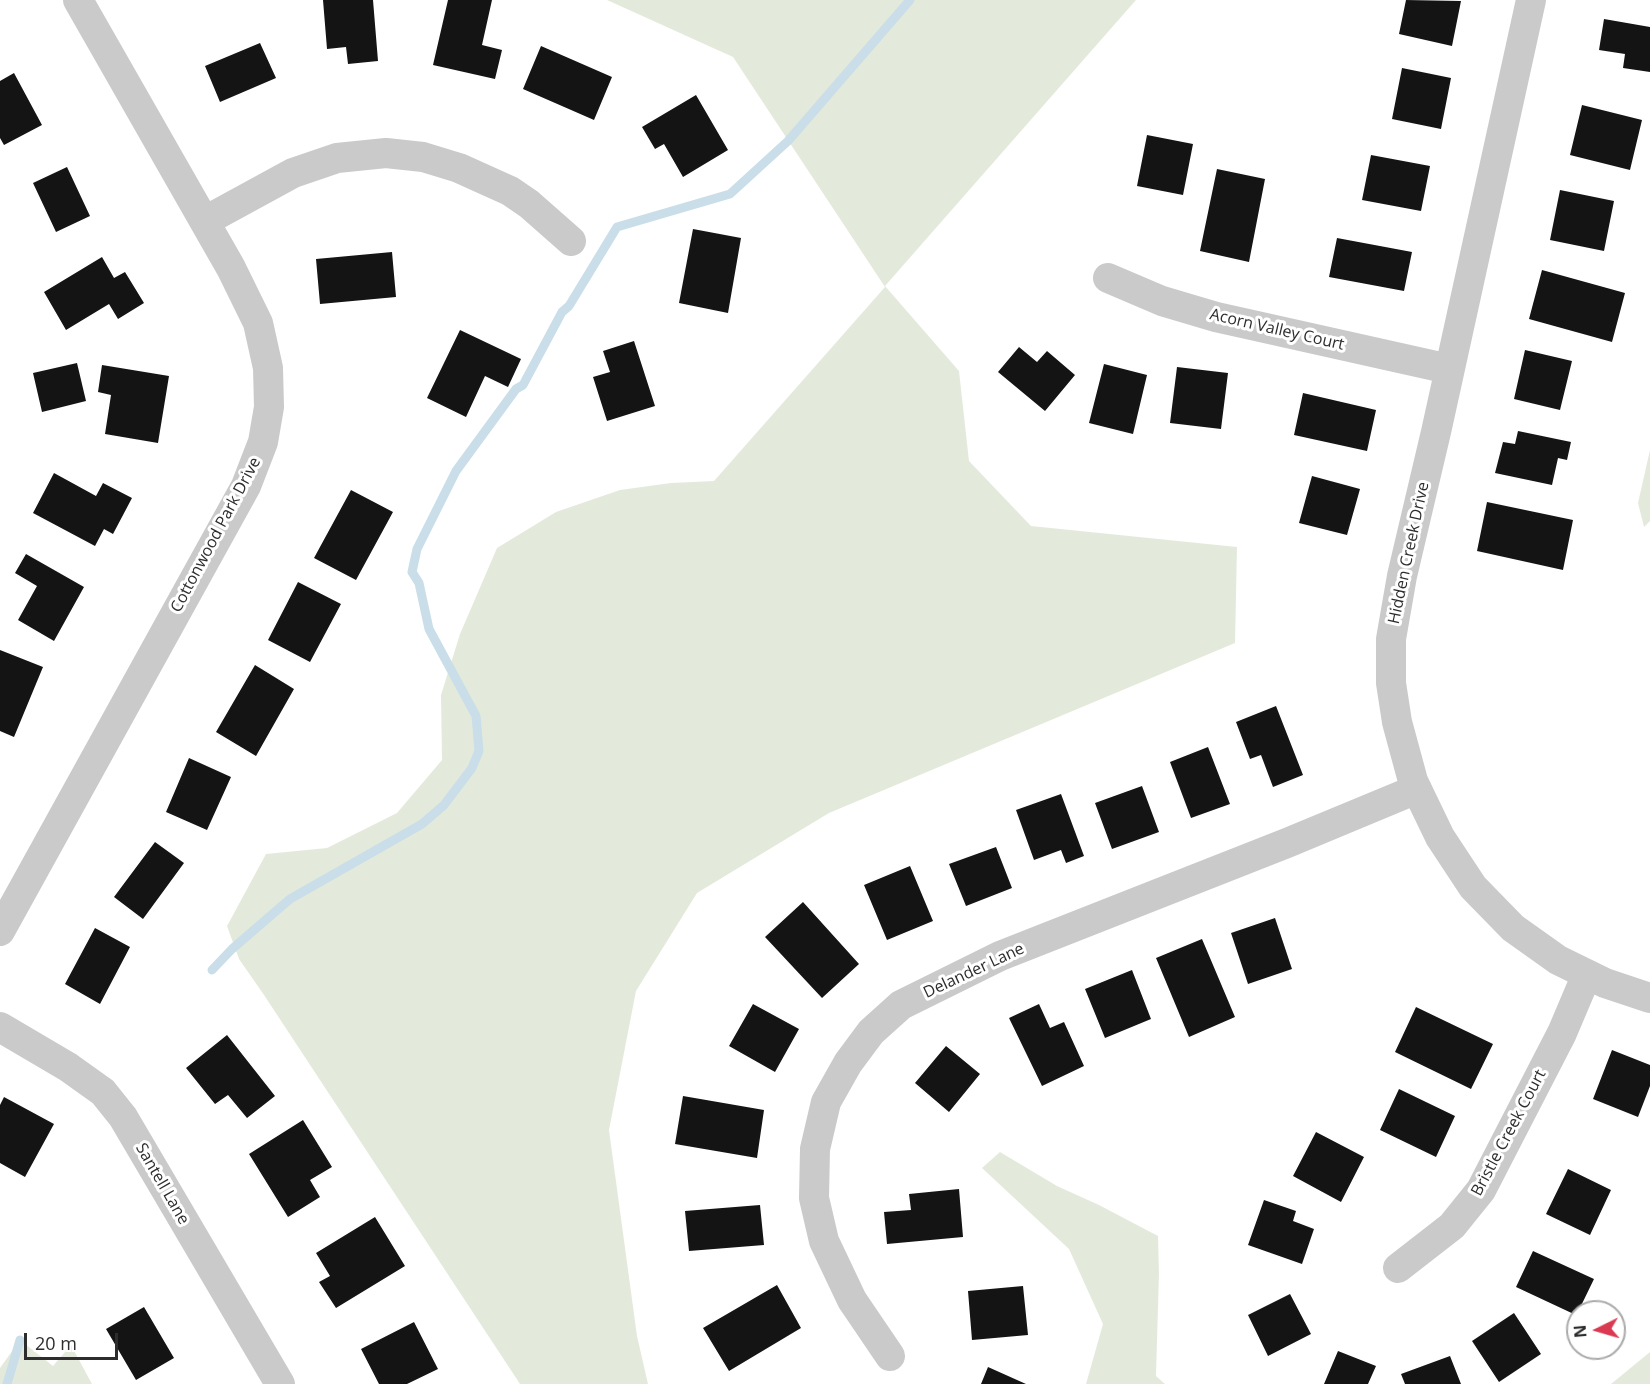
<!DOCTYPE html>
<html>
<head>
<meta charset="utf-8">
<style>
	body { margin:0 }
	#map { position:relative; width:1650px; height:1384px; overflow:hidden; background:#fff; font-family:"Open Sans",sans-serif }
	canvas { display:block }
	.north { position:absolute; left:1566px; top:1300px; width:60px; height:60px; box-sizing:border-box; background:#fff; border:2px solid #ababab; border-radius:50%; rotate:265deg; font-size:16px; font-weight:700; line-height:24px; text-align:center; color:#2d2d2d }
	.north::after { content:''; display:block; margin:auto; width:21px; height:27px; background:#da3a51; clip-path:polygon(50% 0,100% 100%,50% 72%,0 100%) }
	.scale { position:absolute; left:24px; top:1333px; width:94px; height:27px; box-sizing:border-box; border:3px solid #2d2d2d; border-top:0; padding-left:8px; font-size:18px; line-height:21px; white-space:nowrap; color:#2d2d2d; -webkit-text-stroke:4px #fff; paint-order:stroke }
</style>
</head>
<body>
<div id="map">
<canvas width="1650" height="1384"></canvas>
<div class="north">N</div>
<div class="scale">20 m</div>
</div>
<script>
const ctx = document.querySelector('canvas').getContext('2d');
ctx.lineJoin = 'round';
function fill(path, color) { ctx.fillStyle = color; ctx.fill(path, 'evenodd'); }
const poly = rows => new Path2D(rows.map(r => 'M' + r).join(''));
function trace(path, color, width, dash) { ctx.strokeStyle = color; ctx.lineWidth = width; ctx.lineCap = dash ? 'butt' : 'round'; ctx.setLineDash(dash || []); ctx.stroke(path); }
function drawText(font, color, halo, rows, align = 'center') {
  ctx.font = font + ' "Open Sans",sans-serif'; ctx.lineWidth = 6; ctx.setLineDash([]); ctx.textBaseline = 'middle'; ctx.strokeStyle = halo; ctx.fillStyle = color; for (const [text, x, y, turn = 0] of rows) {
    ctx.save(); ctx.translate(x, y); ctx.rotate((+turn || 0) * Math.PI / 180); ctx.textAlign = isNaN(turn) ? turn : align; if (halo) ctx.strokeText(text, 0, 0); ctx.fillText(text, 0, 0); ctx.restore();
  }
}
const green = poly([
	[607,0,1136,0,885,286,959,371,969,461,1031,526,1237,547,1235,643,829,813,697,893,636,991,609,1130,637,1336,648,1384,520,1384,264,995,239,959,227,926,266,854,327,848,397,813,442,760,441,695,460,634,497,548,556,512,620,490,671,483,714,481,885,287,733,57],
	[1650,450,1650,521,1644,527,1638,503],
	[1000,1152,1057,1186,1099,1205,1158,1236,1159,1273,1156,1376,1165,1384,1086,1384,1103,1324,1069,1249,982,1168],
	[20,1340,53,1366,71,1345,92,1384,0,1384,0,1368],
	[1650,1352,1650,1384,1611,1384]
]);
const stream = poly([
	[212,970,232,949,290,899,422,824,444,805,472,768,479,751,476,716,429,629,419,583,412,572,417,549,456,471,516,389,523,385,562,312,569,306,617,227,730,194,788,141,910,0],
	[7,1384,20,1340]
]);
const building = poly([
	[323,0,373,0,378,61,348,64,346,47,327,49],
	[448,0,492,0,482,45,502,50,495,79,433,65],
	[1406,0,1461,1,1452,46,1399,34],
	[1604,19,1650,27,1650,72,1623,68,1625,54,1599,50],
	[260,43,276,78,220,102,205,66],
	[541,46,612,77,594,120,523,89],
	[1402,68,1451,78,1441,129,1392,119],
	[14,73,42,125,4,145,0,138,0,81],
	[696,95,728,150,683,177,664,144,655,149,642,127],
	[1582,105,1642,120,1630,170,1570,155],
	[1147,135,1193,144,1183,195,1137,186],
	[1371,155,1430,166,1421,211,1362,200],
	[67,167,90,216,56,232,33,183],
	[1217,169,1265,179,1249,262,1200,251],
	[1560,190,1614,201,1604,251,1550,240],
	[693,229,741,238,728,313,679,303],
	[1337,238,1412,252,1404,291,1329,277],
	[392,252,396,297,320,304,316,259],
	[102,257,114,278,125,272,144,303,118,319,109,304,66,330,44,292],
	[1542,270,1625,293,1612,342,1529,319],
	[460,330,521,359,508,387,485,376,466,417,427,398],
	[634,341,655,406,607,421,593,377,610,372,603,351],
	[1019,347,1037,362,1047,351,1075,375,1045,411,998,372],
	[1525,350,1572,361,1560,410,1514,399],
	[77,363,86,401,42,412,33,373],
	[1104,364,1147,375,1133,434,1089,423],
	[102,365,169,376,158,443,105,434,111,395,98,392],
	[1177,367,1228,373,1221,429,1170,423],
	[1303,393,1376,410,1367,451,1294,435],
	[1518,431,1571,442,1567,460,1558,458,1552,485,1495,473,1503,442,1515,444],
	[54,473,96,496,103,483,132,498,113,534,104,529,95,546,33,513],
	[1312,476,1360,489,1347,535,1299,523],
	[351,490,393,512,356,580,314,558],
	[1487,502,1573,520,1563,570,1477,551],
	[26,554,84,587,54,641,18,620,37,586,15,573],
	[298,582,341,604,310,662,268,640],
	[0,650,43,667,14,737,0,731],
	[255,665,294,689,256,756,216,732],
	[1276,706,1303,775,1273,787,1261,755,1250,759,1236,722],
	[1208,747,1230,804,1191,818,1170,762],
	[189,758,231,777,207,830,166,812],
	[1142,786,1159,832,1112,849,1095,803],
	[1061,794,1084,856,1066,863,1061,850,1034,860,1016,810],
	[155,842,184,863,143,919,114,897],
	[996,847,1012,888,966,906,949,864],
	[910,866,933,921,887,940,864,885],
	[803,902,859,964,822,998,765,937],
	[1275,918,1292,969,1248,984,1231,933],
	[95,928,130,947,100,1004,65,984],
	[1202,939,1235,1017,1189,1037,1156,958],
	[1132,970,1151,1019,1105,1038,1085,989],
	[753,1004,799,1029,775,1072,729,1046],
	[1039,1004,1050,1028,1064,1022,1084,1066,1042,1086,1009,1018],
	[1416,1007,1493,1044,1471,1089,1395,1052],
	[227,1035,275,1096,247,1118,228,1095,215,1104,186,1068],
	[946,1046,980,1074,949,1112,915,1083],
	[1612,1050,1650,1065,1650,1086,1638,1117,1593,1099],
	[1399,1089,1455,1116,1436,1157,1380,1130],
	[683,1096,764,1110,757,1158,675,1144],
	[4,1097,54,1124,25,1177,0,1163,0,1105],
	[303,1120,332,1167,310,1180,320,1197,288,1217,249,1154],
	[1316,1132,1364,1157,1341,1202,1293,1176],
	[1568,1169,1611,1190,1590,1235,1546,1214],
	[959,1189,963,1237,887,1244,884,1212,911,1210,909,1194],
	[1264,1200,1296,1211,1293,1221,1314,1229,1302,1264,1248,1245],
	[760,1205,764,1245,689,1251,685,1211],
	[375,1217,405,1266,336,1308,319,1282,330,1276,316,1253],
	[1533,1251,1594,1279,1578,1312,1578,1316,1516,1287],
	[777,1285,801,1328,729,1371,703,1328],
	[1023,1286,1028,1335,972,1340,968,1291],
	[1290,1294,1311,1334,1268,1356,1248,1315],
	[144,1307,174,1358,136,1380,106,1329],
	[1514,1313,1541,1354,1499,1382,1472,1341],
	[414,1322,438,1369,407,1384,379,1384,361,1349],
	[1338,1351,1376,1366,1368,1384,1324,1384],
	[1450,1356,1461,1384,1405,1384,1401,1374],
	[988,1367,1026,1384,981,1384]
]);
const minor = poly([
	[1531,0,1436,432,1402,576,1391,639,1391,683,1397,722,1413,781,1440,837,1473,887,1513,928,1558,960,1605,983,1650,998],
	[205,221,293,173,337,158,386,153,423,157,459,168,510,191,529,204,571,241],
	[1108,278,1162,301,1216,317,1449,369],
	[0,931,246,486,263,442,269,407,268,368,258,323,231,268,78,0],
	[0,1027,68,1067,103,1092,123,1117,280,1384],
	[1398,1268,1452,1226,1481,1190,1562,1033,1587,974],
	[890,1356,852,1300,824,1241,814,1198,815,1149,826,1102,848,1063,871,1032,901,1005,1000,956,1287,843,1417,789]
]);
const streetNames = [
	["Acorn Valley Court",1277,330,13],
	["Cottonwood Park Drive",216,535,-62],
	["Hidden Creek Drive",1409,553,-78],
	["Delander Lane",974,971,-25],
	["Bristle Creek Court",1509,1133,-62],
	["Santell Lane",162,1184,60]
];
fill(green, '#e4eadb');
trace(stream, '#c9dee9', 9);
fill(building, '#141414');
trace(minor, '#cacaca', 30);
drawText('16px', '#2d2d2d', '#fff', streetNames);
</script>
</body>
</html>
